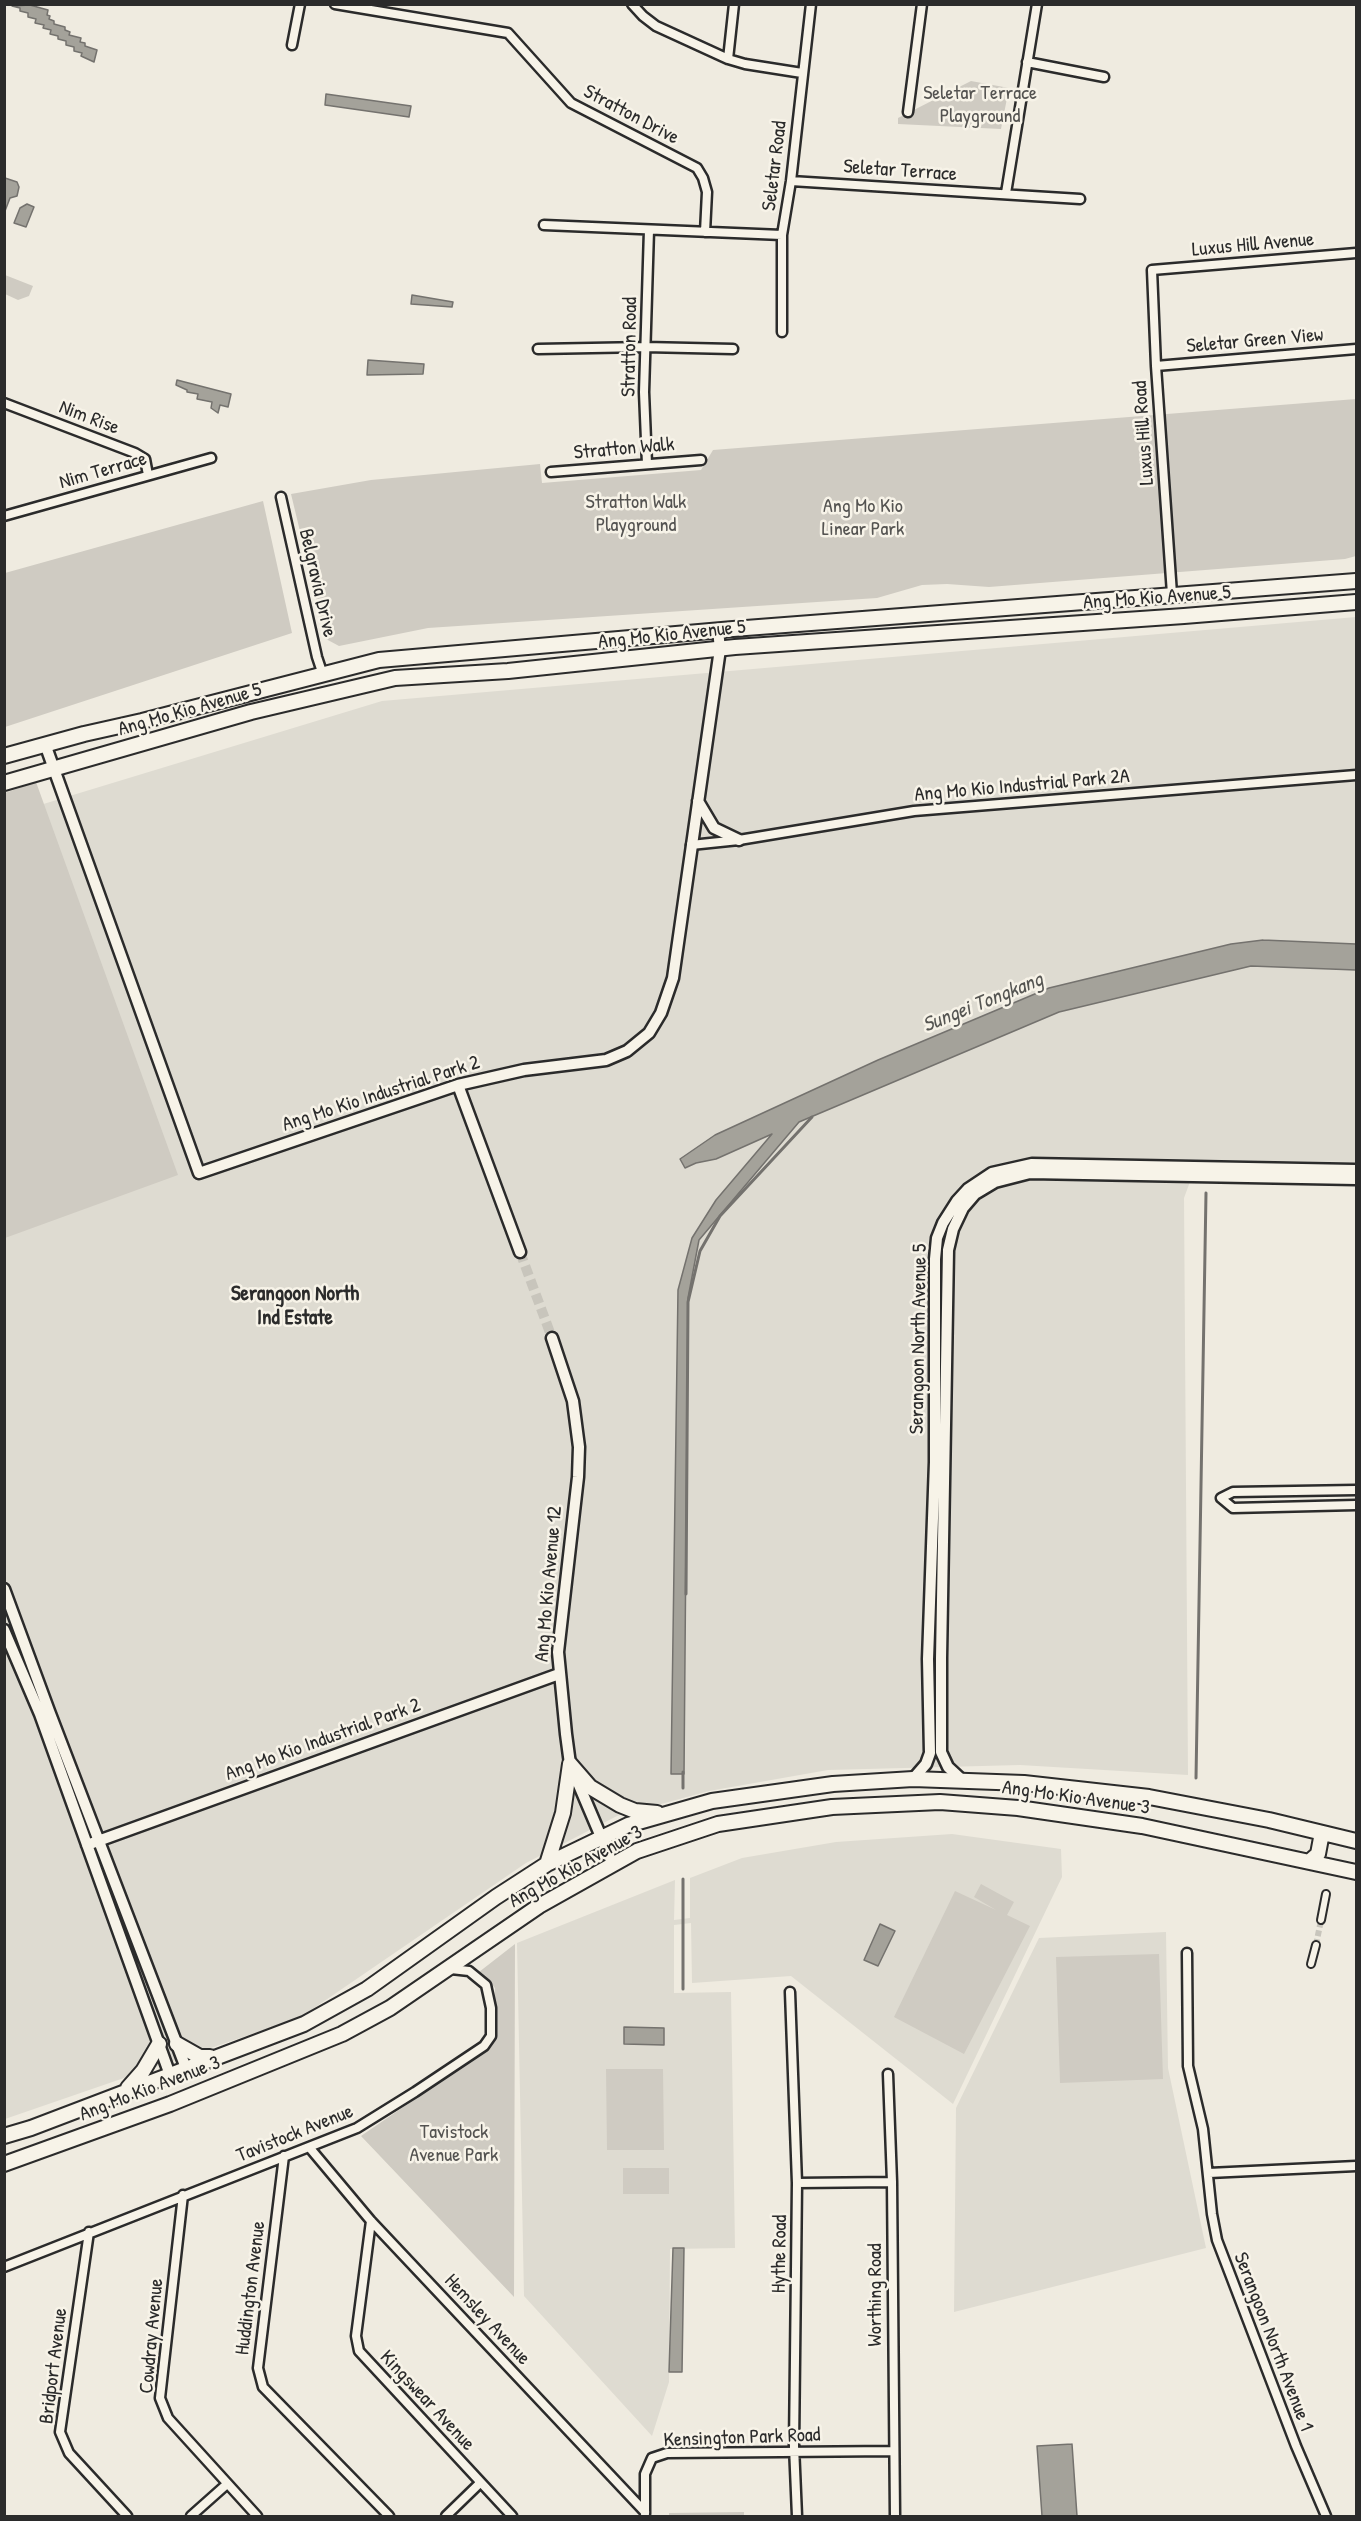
<!DOCTYPE html>
<html>
<head>
<meta charset="utf-8">
<style>
	body { margin:0 }
	#map { position:relative; width:1361px; height:2521px; overflow:hidden; background:#efebe0; font-family:"Patrick Hand",sans-serif }
	canvas { display:block }
	.frame { position:absolute; inset:0; border:6px solid #2b2b2b; pointer-events:none }
</style>
</head>
<body>
<div id="map">
<canvas width="1361" height="2521"></canvas>
<div class="frame"></div>
</div>
<script>
const ctx = document.querySelector('canvas').getContext('2d');
ctx.lineJoin = 'round';
function fill(path, color) { ctx.fillStyle = color; ctx.fill(path, 'evenodd'); }
const poly = rows => new Path2D(rows.map(r => 'M' + r).join(''));
function trace(path, color, width, dash) { ctx.strokeStyle = color; ctx.lineWidth = width; ctx.lineCap = dash ? 'butt' : 'round'; ctx.setLineDash(dash || []); ctx.stroke(path); }
function drawText(font, color, halo, rows, align = 'center') {
  ctx.font = font + ' "Patrick Hand",sans-serif'; ctx.lineWidth = 5; ctx.setLineDash([]); ctx.textBaseline = 'middle'; ctx.strokeStyle = halo; ctx.fillStyle = color; for (const [text, x, y, turn = 0] of rows) {
    ctx.save(); ctx.translate(x, y); ctx.rotate((+turn || 0) * Math.PI / 180); ctx.textAlign = isNaN(turn) ? turn : align; if (halo) ctx.strokeText(text, 0, 0); ctx.fillText(text, 0, 0); ctx.restore();
  }
}
const built = poly([
	[1356,617,1356,1162,1198,1160,1184,1198,1188,1775,1020,1765,828,1770,709,1791,617,1816,526,1863,301,2017,5,2119,4,816,382,701],
	[952,1834,1061,1849,1062,1877,953,2104,791,1976,692,1983,691,1923,674,1925,674,1993,731,1992,735,2248,670,2249,669,2382,652,2436,524,2296,517,1943,675,1880,674,1920,690,1918,690,1878,742,1858,836,1842],
	[1166,1932,1168,2068,1206,2248,954,2312,956,2108,1039,1938]
]);
const green = poly([
	[971,81,1009,88,1001,129,898,124,898,118],
	[5,275,33,286,29,296,18,300,5,294],
	[1356,399,1356,556,1345,559,989,587,947,584,922,585,877,598,428,628,339,646,326,639,291,494,371,480,540,464,542,483,701,470,713,450],
	[263,501,292,633,5,727,5,573],
	[36,782,178,1175,5,1238,5,793],
	[981,1884,1014,1902,1007,1915,1030,1926,964,2054,894,2017,955,1891,996,1910,974,1897],
	[515,1944,514,2297,361,2136,492,2046,495,1988,479,1972],
	[1159,1954,1163,2079,1060,2083,1056,1957],
	[606,2069,663,2069,664,2150,607,2150],
	[623,2168,669,2168,669,2194,623,2194],
	[744,2512,744,2516,669,2516,669,2513]
]);
const water = poly([
	[12,6,30,5,48,10,47,15,50,16,49,19,54,21,54,24,65,27,65,30,70,32,69,35,81,38,80,42,85,43,85,46,97,50,94,62,81,56,82,53,74,51,74,47,66,45,66,41,58,39,58,36,50,34,51,30,43,28,44,25,35,23,36,19,28,17,28,13,20,11,20,8,12,6],
	[326,94,411,106,409,117,325,105,326,94],
	[5,178,17,182,19,187,17,196,10,198,5,211,5,178],
	[27,204,34,207,26,227,14,223,20,208,27,204],
	[412,295,453,302,452,307,411,304,412,295],
	[368,360,424,364,423,374,367,375,368,360],
	[177,380,231,394,228,407,220,405,218,413,211,408,212,402,197,399,198,394,187,392,187,390,176,385,177,380],
	[1263,940,1356,944,1356,970,1251,966,1059,1012,799,1122,699,1240,688,1298,684,1774,671,1774,678,1290,692,1238,716,1200,772,1134,716,1159,696,1163,685,1168,680,1159,715,1135,878,1060,1049,988,1231,944,1263,940],
	[880,1924,895,1931,878,1966,864,1960,880,1924],
	[624,2027,664,2028,664,2045,624,2044,624,2027],
	[673,2248,684,2248,682,2372,669,2372,673,2248],
	[1072,2444,1077,2516,1042,2516,1037,2446,1072,2444]
]);
const stream = poly([
	[686,1594,688,1302,700,1251,720,1216,812,1117],
	[1196,1778,1206,1193],
	[683,1788,683,1772],
	[683,1989,683,1879]
]);
const pedestrianTunnel = poly([
	[1316,1945,1321,1920]
]);
const tertiaryTunnel = poly([
	[520,1252,552,1338]
]);
const pedestrian = poly([
	[1321,1920,1326,1894],
	[1311,1964,1316,1945]
]);
const minor = poly([
	[335,4,508,33,571,103,697,168,703,178,707,192,705,232],
	[632,4,643,16,656,26,728,59,745,64,802,73],
	[292,45,300,4],
	[728,59,734,4],
	[1027,62,1104,77],
	[908,112,922,4],
	[791,181,1080,199],
	[1006,193,1037,4],
	[544,225,782,235],
	[782,332,782,235,791,181,811,4],
	[538,349,645,347,733,349],
	[1156,366,1356,349],
	[4,403,135,453,145,459,148,475],
	[647,464,644,392,649,230],
	[551,472,701,460],
	[281,497,317,657,323,675],
	[4,516,211,458],
	[1172,594,1156,366,1152,270,1356,253],
	[691,845,739,840,914,811,1356,775],
	[1356,1490,1233,1492,1221,1498,1233,1508,1356,1505],
	[1187,1953,1188,2066,1203,2129,1212,2214,1217,2240,1296,2446,1326,2516],
	[790,1992,797,2183,794,2446,797,2516],
	[888,2074,892,2182,895,2516],
	[309,2147,371,2221,645,2512],
	[284,2156,258,2368,263,2387,389,2516],
	[1209,2173,1356,2166],
	[797,2183,892,2182],
	[183,2195,160,2398,168,2418,257,2516],
	[371,2221,356,2336,359,2351,512,2516],
	[89,2232,60,2432,69,2453,127,2516],
	[4,2267,357,2128,415,2092,484,2046,491,2036,491,2008,486,1985,469,1971,451,1969],
	[645,2514,645,2474,652,2458,667,2453,893,2451],
	[191,2516,227,2484],
	[446,2516,480,2483]
]);
const tertiary = poly([
	[45,744,199,1173,458,1085,524,1070,606,1060,627,1051,649,1033,661,1013,673,978,720,649,718,630],
	[698,801,714,828,739,840],
	[458,1085,520,1252],
	[552,1338,573,1401,579,1447,578,1477,558,1652,566,1734,570,1764,613,1865],
	[4,1589,49,1711,186,2068],
	[4,1630,40,1714,170,2075],
	[913,1779,926,1764,930,1753,928,1659,935,1462,935,1259,937,1238,943,1223,957,1201,968,1189,992,1173,1032,1164,1356,1170],
	[962,1780,948,1767,941,1752,941,1658,948,1250,953,1229,963,1208,975,1194,995,1182,1030,1173,1356,1179],
	[87,1845,559,1674]
]);
const primary = poly([
	[4,756,84,734,142,721,379,660,733,629,1356,581],
	[4,783,251,712,395,678,508,671,735,647,1184,616,1356,602]
]);
const trunk = poly([
	[570,1764,590,1787,620,1805,635,1811,657,1813],
	[1310,1861,1318,1854,1321,1838,1319,1832],
	[547,1864,563,1813,570,1764],
	[177,2044,200,2057,210,2057],
	[128,2088,143,2071,159,2044],
	[4,2136,31,2128,304,2024,367,1989,496,1897,547,1864,628,1825,712,1801,833,1784,913,1779,1024,1783,1149,1797,1269,1820,1356,1841],
	[4,2164,170,2104,342,2034,390,2008,539,1906,637,1851,718,1824,832,1807,940,1802,1018,1808,1142,1826,1356,1872]
]);
const parkNames = [
	["Seletar Terrace",980,94],
	["Playground",980,117],
	["Stratton Walk",636,503],
	["Playground",636,526],
	["Ang Mo Kio",863,507],
	["Linear Park",863,530],
	["Tavistock",454,2133],
	["Avenue Park",454,2156]
];
const streetNames = [
	["Stratton Drive",631,115,28],
	["Seletar Road",775,166,-83],
	["Seletar Terrace",900,171,4],
	["Luxus Hill Avenue",1253,245,-5],
	["Seletar Green View",1255,341,-5],
	["Stratton Road",630,347,-89],
	["Nim Rise",89,418,21],
	["Luxus Hill Road",1144,433,-94],
	["Stratton Walk",624,449,-5],
	["Nim Terrace",103,471,-16],
	["Belgravia Drive",317,583,77],
	["Ang Mo Kio Avenue 5",1157,598,-4],
	["Ang Mo Kio Avenue 5",672,635,-6],
	["Ang Mo Kio Avenue 5",190,710,-16],
	["Ang Mo Kio Industrial Park 2A",1022,786,-5],
	["Ang Mo Kio Industrial Park 2",381,1094,-18],
	["Serangoon North Avenue 5",919,1339,-89],
	["Ang Mo Kio Avenue 12",549,1584,-85],
	["Ang Mo Kio Industrial Park 2",323,1740,-20],
	["Ang Mo Kio Avenue 3",1076,1798,8],
	["Ang Mo Kio Avenue 3",576,1867,-29],
	["Ang Mo Kio Avenue 3",150,2089,-21],
	["Tavistock Avenue",295,2134,-22],
	["Hythe Road",780,2254,-89],
	["Huddington Avenue",251,2288,-83],
	["Worthing Road",876,2295,-90],
	["Hemsley Avenue",487,2320,47],
	["Cowdray Avenue",152,2336,-85],
	["Serangoon North Avenue 1",1273,2342,69],
	["Bridport Avenue",54,2366,-83],
	["Kingswear Avenue",427,2401,47],
	["Kensington Park Road",742,2438,-2]
];
const waterNames = [
	["Sungei Tongkang",983,1003,-22]
];
const neighbourhoodNames = [
	["Serangoon North",295,1294],
	["Ind Estate",295,1318]
];
fill(built, '#dedbd1');
fill(green, '#cfcbc2');
fill(water, '#a4a29a');
trace(water, '#74726e', 1.5);
trace(stream, '#74726e', 3);
trace(pedestrianTunnel, '#c8c5bc', 6, [6, 3]);
trace(tertiaryTunnel, '#c8c5bc', 10, [10, 5]);
trace(pedestrian, '#2b2b2b', 10);
trace(minor, '#2b2b2b', 13);
trace(tertiary, '#2b2b2b', 15);
trace(primary, '#2b2b2b', 18);
trace(trunk, '#2b2b2b', 18);
trace(pedestrian, '#f7f3e8', 6);
trace(minor, '#f7f3e8', 8);
trace(tertiary, '#f7f3e8', 10);
trace(primary, '#f7f3e8', 14);
trace(trunk, '#f7f3e8', 14);
drawText('20px', '#545351', '#f7f3e8', parkNames);
drawText('20px', '#2b2b2b', '#f7f3e8', streetNames);
drawText('italic 21px', '#555552', '#f7f3e8', waterNames);
drawText('bold 21px', '#2b2b2b', '#f7f3e8', neighbourhoodNames);
</script>
</body>
</html>
